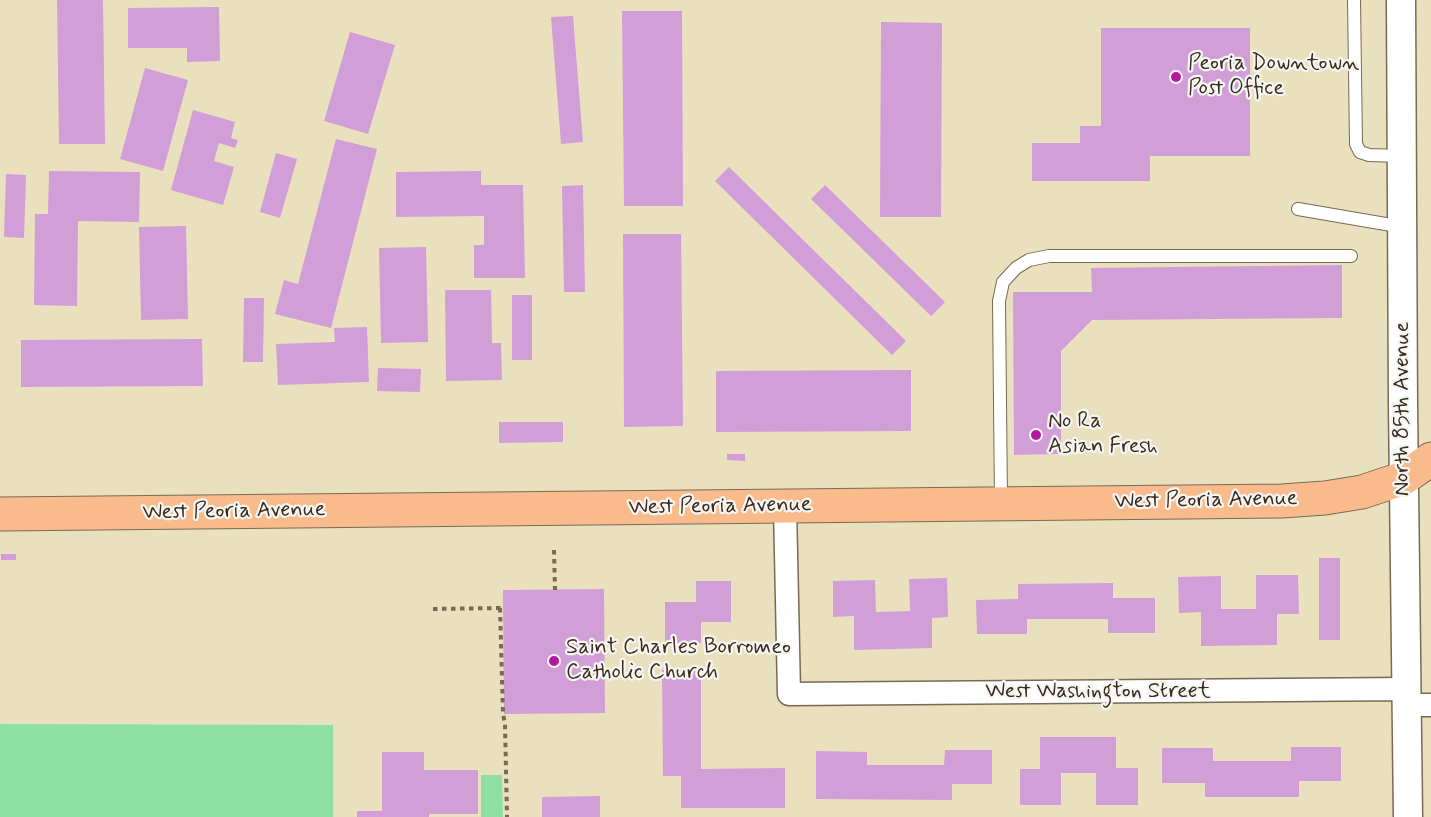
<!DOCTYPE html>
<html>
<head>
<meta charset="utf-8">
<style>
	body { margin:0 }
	canvas { display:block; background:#e9e0be }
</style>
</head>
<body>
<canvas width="1431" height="817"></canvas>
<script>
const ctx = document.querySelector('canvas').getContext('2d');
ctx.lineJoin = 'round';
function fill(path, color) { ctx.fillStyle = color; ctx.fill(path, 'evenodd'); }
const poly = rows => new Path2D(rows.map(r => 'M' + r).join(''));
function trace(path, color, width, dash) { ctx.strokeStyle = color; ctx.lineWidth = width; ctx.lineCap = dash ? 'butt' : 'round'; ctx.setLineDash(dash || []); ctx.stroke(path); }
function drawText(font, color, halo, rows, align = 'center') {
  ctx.font = font + ' Mynerve,sans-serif'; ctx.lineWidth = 4.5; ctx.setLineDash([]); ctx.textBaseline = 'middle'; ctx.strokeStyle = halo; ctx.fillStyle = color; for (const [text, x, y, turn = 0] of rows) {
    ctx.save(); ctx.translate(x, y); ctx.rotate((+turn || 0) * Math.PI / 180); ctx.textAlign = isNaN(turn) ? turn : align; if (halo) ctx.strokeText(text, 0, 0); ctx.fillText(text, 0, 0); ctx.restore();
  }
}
const green = poly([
	[0,724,333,725,333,817,0,817],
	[481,775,502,775,503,817,481,817]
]);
const building = poly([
	[57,0,103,0,105,144,59,144],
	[219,7,220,61,187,62,187,48,128,48,128,8],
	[622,11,682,11,683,206,624,206],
	[573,16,583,142,561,144,551,17],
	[881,22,942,23,941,217,880,217],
	[1101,28,1250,28,1250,156,1150,156,1150,181,1032,181,1032,143,1080,143,1080,126,1101,126],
	[350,32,395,45,368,134,324,121],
	[145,68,188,80,163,171,120,159],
	[193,110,235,122,231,138,238,140,235,148,219,143,214,161,234,167,223,205,171,190],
	[336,139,377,149,331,328,275,314,284,280,298,284],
	[276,153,297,159,280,218,260,212],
	[729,167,906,341,892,355,715,181],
	[49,171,140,172,139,222,78,221,77,306,34,305,35,214,48,214],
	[481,171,481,185,523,185,525,278,474,278,474,245,484,245,484,216,396,217,396,172],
	[6,174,26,175,24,238,4,237],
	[583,185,585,292,564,292,562,186],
	[825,185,945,302,931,316,811,199],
	[186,226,188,319,141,320,139,227],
	[623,234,681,234,683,426,624,427],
	[426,247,428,342,381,343,379,248],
	[1342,265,1342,318,1092,320,1061,351,1061,454,1014,455,1013,292,1092,292,1091,268],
	[445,290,491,290,492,343,501,343,502,380,446,381],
	[512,295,532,295,532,360,512,360],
	[244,298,264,298,263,362,243,362],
	[367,327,369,382,278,385,276,344,335,342,334,328],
	[202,339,203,386,21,387,21,340],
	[378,368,421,369,420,392,377,391],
	[911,370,911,431,716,432,716,371],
	[499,422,563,422,563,442,499,443],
	[727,454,745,454,745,461,727,460],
	[1,554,16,554,16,560,1,560],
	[1319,558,1340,558,1340,640,1319,640],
	[1256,575,1298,575,1299,614,1277,614,1277,645,1201,646,1201,612,1179,613,1178,577,1221,576,1221,609,1256,609],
	[947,578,948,617,932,618,932,648,854,650,854,616,833,617,833,581,875,580,876,612,910,611,909,579],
	[696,581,731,581,731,622,701,622,701,643,665,643,665,602,696,602],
	[1113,583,1113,598,1155,598,1155,633,1108,633,1108,619,1027,619,1027,634,977,634,976,600,1018,599,1018,584],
	[604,589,605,713,504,714,503,590],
	[662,670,701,670,701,769,785,768,785,808,681,808,681,776,663,776],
	[1040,737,1116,737,1116,768,1138,768,1138,805,1096,805,1096,773,1061,773,1061,805,1020,805,1020,769,1040,769],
	[1291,747,1341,747,1341,781,1299,781,1299,797,1205,797,1205,783,1162,783,1162,748,1213,748,1213,761,1291,761],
	[945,750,992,750,992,784,952,784,952,800,816,799,816,751,867,752,867,765,944,765],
	[382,752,424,752,424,770,478,770,478,814,429,814,429,817,357,817,357,811,382,811],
	[600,796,600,817,542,817,542,797]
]);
const path = poly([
	[554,550,555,590],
	[500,608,503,714,505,724,507,817],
	[433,609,503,608]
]);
const service = poly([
	[1354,0,1356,144,1360,152,1369,155,1402,156],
	[1298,209,1403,227],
	[1001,503,999,301,1003,282,1016,268,1029,260,1049,256,1351,256]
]);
const minor = poly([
	[785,506,789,694,1406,689],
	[1406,705,1431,705]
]);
const tertiary = poly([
	[1401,0,1403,404,1408,817]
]);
const primary = poly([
	[0,514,1282,501,1325,498,1362,492,1404,478,1431,459]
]);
const markers = [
	[1176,77,6,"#b5179e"],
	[1036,435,6,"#b5179e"],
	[554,661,6,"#b5179e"]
];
const poiNames = [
	["Peoria Downtown",1188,64],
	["Post Office",1188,89],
	["No Ra",1048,422],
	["Asian Fresh",1048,447],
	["Saint Charles Borromeo",566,648],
	["Catholic Church",566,673]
];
const streetNames = [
	["North 85th Avenue",1403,409,-90],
	["West Peoria Avenue",1206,501,-1],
	["West Peoria Avenue",720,507,-1],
	["West Peoria Avenue",234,512,-1],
	["West Washington Street",1098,692]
];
fill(green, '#8de0a1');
fill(building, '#d29ed8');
trace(service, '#786a56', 14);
trace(minor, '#786a56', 25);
trace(tertiary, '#786a56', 31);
trace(primary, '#786a56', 35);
trace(path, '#786a56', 4, [4.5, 4.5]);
trace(service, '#fff', 12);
trace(minor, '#fff', 22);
trace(tertiary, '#fff', 28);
trace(primary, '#fabb8c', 33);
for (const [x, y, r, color] of markers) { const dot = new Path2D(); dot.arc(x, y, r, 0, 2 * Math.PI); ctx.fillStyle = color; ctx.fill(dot); trace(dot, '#f6f6f2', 2); }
drawText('22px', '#3b2a1e', '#f6f6f2', poiNames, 'left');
drawText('22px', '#3b2a1e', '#f6f6f2', streetNames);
</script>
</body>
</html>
